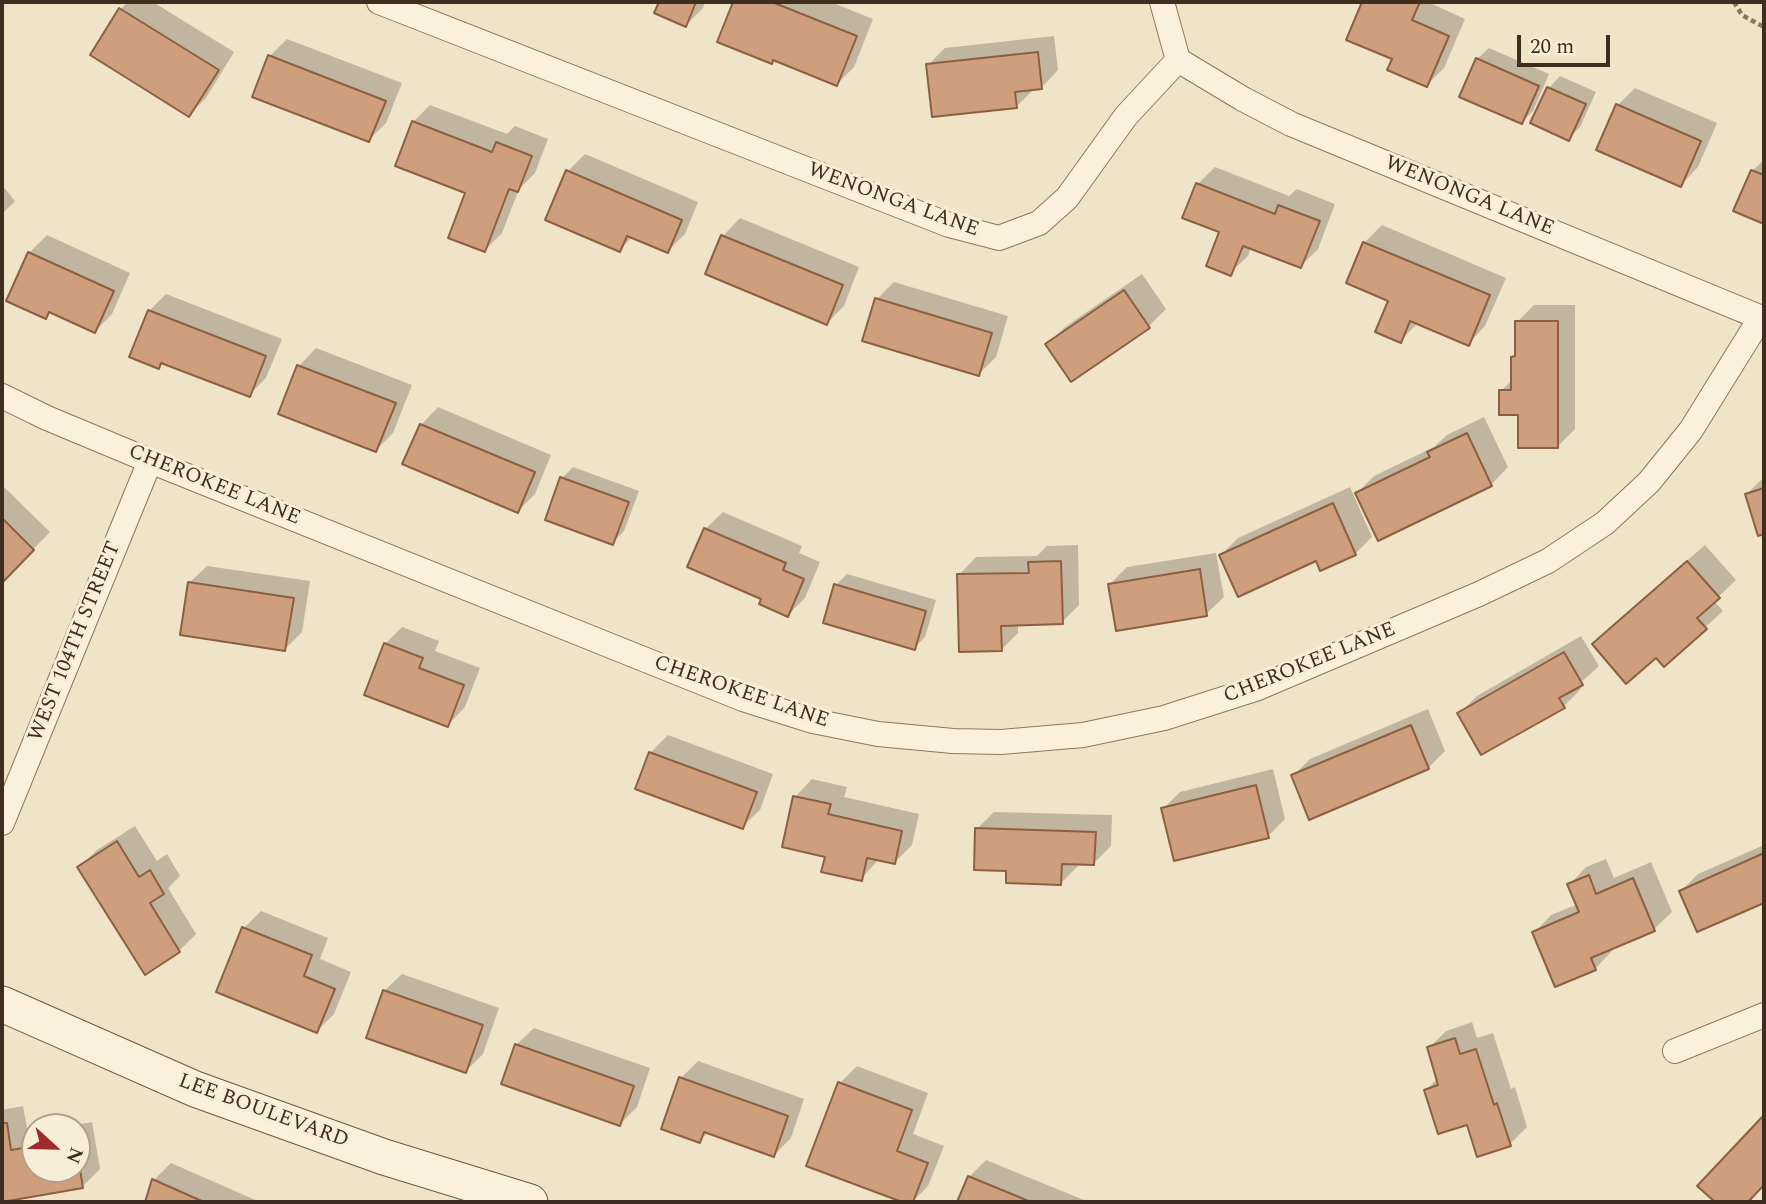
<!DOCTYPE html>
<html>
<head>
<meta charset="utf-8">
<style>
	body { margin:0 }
	#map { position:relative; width:1766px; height:1204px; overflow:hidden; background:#f0e4c8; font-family:Spectral,serif }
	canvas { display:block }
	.frame { position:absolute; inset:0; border:4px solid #3d2e20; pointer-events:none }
	.north { position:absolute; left:21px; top:1113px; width:70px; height:70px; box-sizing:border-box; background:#f7eed8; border:2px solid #ada18e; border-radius:50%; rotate:112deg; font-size:19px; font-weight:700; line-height:28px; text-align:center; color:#3d2e20 }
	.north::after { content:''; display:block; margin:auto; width:24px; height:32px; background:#9e2a2b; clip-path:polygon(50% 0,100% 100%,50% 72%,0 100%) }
	.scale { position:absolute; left:1517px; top:35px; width:93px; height:32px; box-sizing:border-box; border:4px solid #3d2e20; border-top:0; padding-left:9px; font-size:21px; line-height:24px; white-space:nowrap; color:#3d2e20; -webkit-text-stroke:5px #f7eed8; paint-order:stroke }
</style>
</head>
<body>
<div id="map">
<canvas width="1766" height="1204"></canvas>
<div class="frame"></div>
<div class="north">N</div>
<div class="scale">20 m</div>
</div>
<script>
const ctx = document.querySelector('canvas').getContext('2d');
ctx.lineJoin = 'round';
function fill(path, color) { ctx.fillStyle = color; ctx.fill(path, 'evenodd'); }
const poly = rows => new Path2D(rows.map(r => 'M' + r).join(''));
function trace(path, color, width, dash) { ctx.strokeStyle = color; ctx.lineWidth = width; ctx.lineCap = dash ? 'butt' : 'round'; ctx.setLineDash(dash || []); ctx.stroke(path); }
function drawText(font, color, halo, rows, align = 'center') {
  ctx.font = font + ' Spectral,serif'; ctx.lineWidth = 6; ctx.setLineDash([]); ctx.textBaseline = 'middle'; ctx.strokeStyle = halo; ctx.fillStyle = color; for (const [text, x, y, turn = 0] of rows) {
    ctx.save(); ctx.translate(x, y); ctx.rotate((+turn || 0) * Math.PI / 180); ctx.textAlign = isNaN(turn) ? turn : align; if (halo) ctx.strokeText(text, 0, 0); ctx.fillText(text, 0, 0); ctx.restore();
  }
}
const shadow = poly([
	[128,2,153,2,234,52,206,98,189,115,121,9],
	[661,2,705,2,703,8,686,25,656,12],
	[735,2,831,2,873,19,854,67,837,84,775,59,771,62,719,41],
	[1364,2,1428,2,1465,19,1444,68,1427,85,1394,58,1348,39],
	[1054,36,1058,70,1041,88,1033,90,1016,107,928,65,945,48],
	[287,39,402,83,386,123,369,140,270,56],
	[1489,48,1549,74,1533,111,1522,122,1477,59],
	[1560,76,1596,92,1580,127,1568,139,1532,122,1549,88],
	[1635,88,1717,123,1698,167,1681,185,1618,105],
	[430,105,507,134,515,126,548,139,535,173,519,189,502,233,485,250,467,192,413,122],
	[585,154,698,202,685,234,668,251,633,236,620,250,568,171],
	[1764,160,1764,223,1735,210,1752,171],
	[1215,167,1289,196,1297,189,1335,204,1318,249,1301,266,1251,247,1248,256,1230,273,1221,231,1198,184],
	[2,185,15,201,2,214],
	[740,218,859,267,844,306,827,323,707,273,723,236],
	[1382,225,1506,278,1485,326,1468,344,1417,324,1400,341,1390,300,1364,243],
	[47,235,130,273,112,314,95,331,51,311,45,317,8,300,29,253],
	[1142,274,1166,309,1149,326,1048,344,1065,327],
	[894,282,1008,316,996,357,979,374,877,299],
	[166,294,282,339,266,378,249,395,164,362,159,367,149,311],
	[1534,305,1575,305,1575,429,1558,446,1519,414,1501,391,1513,379,1513,357,1517,353,1517,322],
	[316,348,412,385,393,433,376,450,281,413,299,366],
	[438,407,551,455,535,494,518,511,421,425],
	[1484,417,1508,467,1491,485,1357,493,1374,476,1434,447,1447,435],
	[573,467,639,491,624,531,612,543,562,478],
	[1764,477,1764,532,1759,534,1747,494],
	[2,485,50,532,2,581],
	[1350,487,1372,537,1355,554,1221,555,1238,538],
	[723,512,802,546,799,553,820,562,805,598,788,615,763,598,705,529],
	[1078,545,1079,605,1062,622,1018,623,1018,633,1001,650,959,575,976,557,1037,556,1047,546],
	[1705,545,1736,580,1714,601,1723,611,1664,665,1656,656,1611,627],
	[1216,553,1224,597,1206,614,1110,584,1127,567],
	[207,566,310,581,302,632,285,649,189,583],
	[847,574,936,600,925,637,914,648,836,585],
	[402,627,439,641,435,651,480,668,465,707,448,725,385,644],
	[1581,636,1599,666,1578,685,1581,689,1564,706,1460,713,1477,696],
	[1428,709,1445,751,1428,768,1293,776,1310,759],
	[668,735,773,774,760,810,742,827,637,788,651,752],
	[1273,769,1285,819,1268,836,1163,809,1180,792],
	[812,779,847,787,844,797,919,814,912,845,895,862,879,859,861,879,827,855,795,797],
	[994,812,1112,815,1111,846,1094,863,1078,863,1078,866,1060,884,1008,869,977,829],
	[135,826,157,861,167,854,180,876,168,888,196,934,179,951,146,972,79,867,97,850],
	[1764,845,1764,901,1697,930,1681,891,1698,874],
	[1606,859,1614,878,1651,862,1672,912,1654,929,1611,948,1612,951,1595,969,1534,933,1551,915,1578,904,1569,885,1586,867],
	[261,911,328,938,320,959,351,972,334,1014,317,1031,244,928],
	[402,974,499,1008,483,1054,466,1071,384,991],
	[1472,1022,1477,1038,1493,1033,1511,1089,1515,1087,1527,1127,1510,1144,1468,1123,1426,1090,1438,1078,1429,1048,1446,1031],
	[534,1028,650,1068,637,1107,620,1124,516,1045],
	[698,1061,804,1099,791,1138,774,1155,709,1132,699,1141,681,1078],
	[857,1066,928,1093,913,1134,944,1146,928,1186,912,1202,907,1202,808,1165,840,1083],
	[23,1106,28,1133,35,1132,35,1169,77,1169,77,1127,65,1127,92,1122,100,1169,83,1186,2,1201,2,1110],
	[986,1160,1089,1202,959,1202,969,1177],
	[171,1163,260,1202,147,1202,154,1180]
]);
const building = poly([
	[659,2,696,2,686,27,654,13,659,2],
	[733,2,772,2,857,36,837,86,773,60,772,64,717,42,733,2],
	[1362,2,1420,2,1412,20,1449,36,1427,87,1387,70,1392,59,1346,40,1362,2],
	[119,8,219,70,189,117,90,55,119,8],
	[1038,52,1042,89,1015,92,1017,108,932,117,926,64,1038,52],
	[268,55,386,101,369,142,252,97,268,55],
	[1476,58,1539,86,1522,124,1459,97,1476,58],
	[1547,87,1586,104,1569,141,1530,123,1547,87],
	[1616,104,1701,141,1681,187,1596,150,1616,104],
	[412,121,492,152,496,142,532,156,518,192,509,189,485,252,448,238,465,193,395,166,412,121],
	[566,170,682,220,668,253,627,236,620,252,545,220,566,170],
	[1751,170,1764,175,1764,224,1733,211,1751,170],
	[1196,183,1275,214,1278,205,1320,221,1301,268,1243,246,1231,276,1206,266,1219,232,1182,218,1196,183],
	[721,235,843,285,827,325,705,274,721,235],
	[1363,242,1490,295,1469,346,1410,321,1401,343,1375,332,1388,301,1346,283,1363,242],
	[28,252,114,291,95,333,49,312,46,319,6,301,28,252],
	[1124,290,1150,328,1071,382,1045,344,1124,290],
	[875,298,992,333,979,376,862,341,875,298],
	[148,310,266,356,250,397,161,363,159,369,129,357,148,310],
	[1515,321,1558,321,1558,448,1518,448,1518,415,1499,415,1499,390,1511,390,1511,357,1515,356,1515,321],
	[297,365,396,403,376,452,278,414,297,365],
	[420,424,535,472,518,513,402,464,420,424],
	[1467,433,1492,486,1378,541,1355,493,1430,457,1427,452,1467,433],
	[560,477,629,502,613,545,545,520,560,477],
	[1764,488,1764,534,1758,536,1745,494,1764,488],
	[1333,503,1356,555,1320,571,1316,561,1238,597,1219,555,1333,503],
	[2,518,34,550,2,583,2,518],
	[704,528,786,563,783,570,804,579,788,617,759,604,761,599,687,567,704,528],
	[1061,561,1063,624,1001,626,1002,651,959,652,957,574,1029,573,1028,562,1061,561],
	[1687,561,1720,598,1697,618,1707,629,1664,667,1656,658,1626,684,1592,644,1687,561],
	[1200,569,1207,616,1116,631,1108,584,1200,569],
	[188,582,294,598,285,651,180,635,188,582],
	[834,584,926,611,915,650,823,623,834,584],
	[384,643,423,658,419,668,464,685,448,727,364,695,384,643],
	[1564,652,1583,685,1559,698,1565,708,1481,755,1457,713,1564,652],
	[1411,725,1429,769,1309,820,1291,775,1411,725],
	[649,752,757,792,743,829,635,789,649,752],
	[1256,785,1269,838,1174,861,1161,808,1256,785],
	[793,796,831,804,828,814,902,831,895,864,867,858,862,881,821,872,825,857,782,847,793,796],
	[975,828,1096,832,1094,865,1062,864,1061,885,1006,883,1006,871,974,870,975,828],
	[117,841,139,877,150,870,164,894,150,903,180,952,145,975,77,867,117,841],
	[1764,853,1764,903,1697,932,1679,891,1764,853],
	[1589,875,1596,894,1633,878,1655,931,1591,958,1596,970,1555,987,1532,932,1579,912,1567,884,1589,875],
	[242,927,312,955,304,976,335,989,317,1033,216,992,242,927],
	[383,990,483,1025,466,1073,366,1038,383,990],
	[1455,1038,1460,1054,1476,1049,1494,1105,1497,1103,1511,1146,1477,1157,1467,1125,1438,1134,1424,1090,1438,1085,1427,1047,1455,1038],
	[515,1044,634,1086,620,1126,501,1084,515,1044],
	[679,1077,788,1116,774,1157,704,1132,700,1143,661,1129,679,1077],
	[838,1082,912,1110,897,1151,928,1163,913,1202,902,1202,806,1166,838,1082],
	[1764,1115,1764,1185,1748,1202,1715,1202,1697,1186,1764,1115],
	[2,1123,7,1123,11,1150,35,1146,35,1169,77,1169,77,1150,83,1188,2,1202,2,1123],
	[968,1176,1031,1202,957,1202,968,1176],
	[152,1179,204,1202,145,1202,152,1179]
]);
const path = poly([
	[1734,2,1742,15,1764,27]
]);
const street = poly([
	[379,2,949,225,999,238,1039,223,1067,198,1126,116,1178,60],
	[1162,2,1178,60],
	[1178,60,1243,99,1291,124,1764,319],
	[2,396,47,418,150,461,743,699,813,721,878,734,953,741,1001,742,1083,735,1164,718,1258,688,1479,594,1548,561,1605,523,1649,482,1691,430,1761,317],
	[2,823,150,461],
	[1675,1051,1764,1015]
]);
const secondary = poly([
	[2,1004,195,1089,384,1157,530,1202]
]);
const streetNames = [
	["WENONGA LANE",1469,197,22],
	["WENONGA LANE",893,201,20],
	["CHEROKEE LANE",214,486,22],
	["WEST 104TH STREET",76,642,-68],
	["CHEROKEE LANE",1310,664,-22],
	["CHEROKEE LANE",741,693,19],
	["LEE BOULEVARD",263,1112,20]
];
fill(shadow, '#0003');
fill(building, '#cf9f7d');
trace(building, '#8d5f41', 2);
trace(street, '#8d765c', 26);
trace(secondary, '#6f573f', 37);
trace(path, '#8d765c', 4.5, [5, 3.5]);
trace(street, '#faf1dc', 24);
trace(secondary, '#faf1dc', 35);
drawText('21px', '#3d2e20', '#f7eed8', streetNames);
</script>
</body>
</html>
